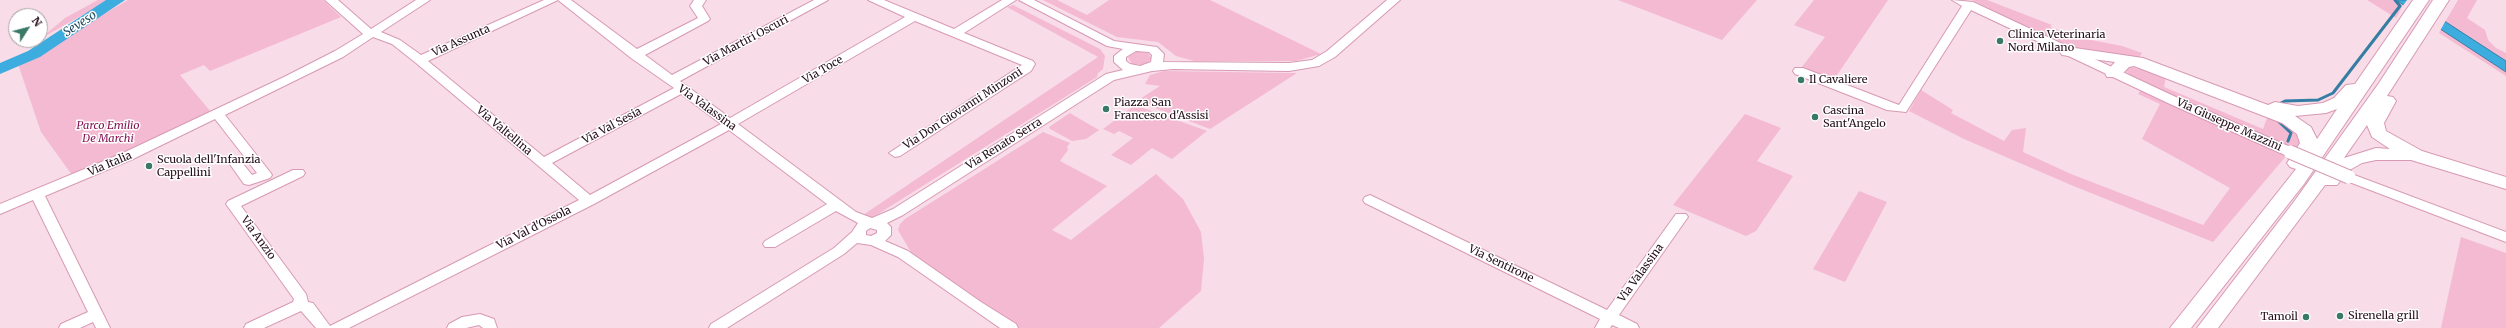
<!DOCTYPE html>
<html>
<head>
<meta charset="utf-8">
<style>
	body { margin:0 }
	#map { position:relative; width:2506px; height:328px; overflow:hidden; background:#f8dce7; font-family:Merriweather,serif }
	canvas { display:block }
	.north { position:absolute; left:8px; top:8px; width:40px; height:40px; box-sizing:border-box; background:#fff; border:1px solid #a89fa3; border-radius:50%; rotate:54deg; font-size:11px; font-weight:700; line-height:16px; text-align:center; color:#250e19 }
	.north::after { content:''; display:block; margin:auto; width:14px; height:18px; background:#3a7967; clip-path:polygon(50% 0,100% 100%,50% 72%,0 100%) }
</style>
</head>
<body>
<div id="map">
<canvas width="2506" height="328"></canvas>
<div class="north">N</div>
</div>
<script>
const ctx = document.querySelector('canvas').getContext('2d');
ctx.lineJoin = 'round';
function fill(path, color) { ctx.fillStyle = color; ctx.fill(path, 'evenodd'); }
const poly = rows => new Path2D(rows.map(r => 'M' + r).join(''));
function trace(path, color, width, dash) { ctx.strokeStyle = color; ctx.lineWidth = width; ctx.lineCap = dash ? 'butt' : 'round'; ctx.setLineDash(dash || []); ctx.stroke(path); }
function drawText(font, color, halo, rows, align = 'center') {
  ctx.font = font + ' Merriweather,serif'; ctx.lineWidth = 3; ctx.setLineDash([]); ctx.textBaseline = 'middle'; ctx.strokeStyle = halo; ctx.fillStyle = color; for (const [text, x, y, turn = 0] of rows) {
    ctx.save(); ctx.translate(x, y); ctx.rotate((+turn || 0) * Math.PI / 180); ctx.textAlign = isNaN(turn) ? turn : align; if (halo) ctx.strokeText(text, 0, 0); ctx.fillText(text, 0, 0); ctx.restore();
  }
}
const green = poly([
	[98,0,109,0,40,39,65,18],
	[128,0,323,0,341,17,210,71,204,65,180,75,211,112,124,154,72,175,41,132,18,64],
	[1043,0,1057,0,1087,15,1109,0,1210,0,1321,54,1296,61,1194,61,1176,56,1158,42,1117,37],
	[1618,0,1757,0,1722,40],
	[1814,0,1888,0,1833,81,1801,68,1825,37,1794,25],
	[1972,0,1987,0,2052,25,2050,27,2081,38,2122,46,2142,53,2138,59,2117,54,2071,49],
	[2367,0,2396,0,2403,5,2396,18],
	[2458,0,2477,0,2467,18,2485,30,2488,40,2496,48,2506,53,2506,61,2445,22],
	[1013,5,1100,49,1105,56,1103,69,1098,73,1097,77,878,214,872,217,863,215,1098,57,1007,7],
	[2441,29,2506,72,2506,76,2439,33],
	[1137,51,1148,53,1152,59,1144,65,1132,64,1128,57],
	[2131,67,2166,76,2164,87,2263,129,2269,113,2300,132,2300,151,2132,78,2126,71],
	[1164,71,1290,73,1297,73,1210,129,1134,100,1140,99,1160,86,1145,84,1150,75],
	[1921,90,1953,110,1951,113,2004,141,2012,130,2026,128,2023,152,2071,174,2203,225,2230,188,2142,139,2160,104,2138,94,2141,90,2287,155,2213,242,2071,185,1964,139,1909,111],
	[1135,105,1207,131,1172,159,1152,148,1131,165,1111,155,1133,138,1119,131,1114,134,1103,129],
	[1070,113,1073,115,1099,130,1086,139,1072,141,1050,129,1049,127],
	[1745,114,1781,128,1757,161,1793,176,1756,231,1746,236,1673,205],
	[1043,132,1070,143,1067,147,1068,150,1060,161,1107,186,1052,230,1071,240,1156,174,1183,199,1201,232,1204,259,1201,291,1159,328,1019,328,987,309,921,261,912,254,902,237,898,230,900,224,905,219],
	[1859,191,1887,202,1845,282,1813,269],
	[2461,237,2506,253,2506,328,2441,328]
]);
const water = poly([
	[2396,0,2412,0,2506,61,2506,72,2396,0]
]);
const pier = poly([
	[2407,0,2416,0,2446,20,2440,31,2402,7]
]);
const stream = poly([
	[2279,104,2285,101,2318,100,2333,93,2400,6,2395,0],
	[2276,119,2291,133,2288,141]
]);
const river = poly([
	[106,0,125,0,40,57,0,74,0,63,28,51,106,0]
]);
const minor = poly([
	[325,0,338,0,371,29,416,0,430,0,381,32,400,40,421,55,544,0,571,0,637,49,698,18,690,6,694,0,706,0,702,6,710,19,708,21,645,55,672,75,814,0,828,0,680,81,730,118,905,17,868,0,884,0,954,29,1002,0,1016,0,964,33,1033,61,1035,64,1031,71,900,156,895,157,889,153,1022,65,915,21,738,124,856,212,872,218,893,209,1106,74,1123,70,1114,62,1114,56,1123,49,1107,46,1019,0,1034,0,1114,41,1157,47,1164,54,1163,62,1289,63,1312,60,1327,51,1387,0,1400,0,1335,57,1319,66,1289,71,1173,69,1152,71,1114,80,903,215,887,223,891,227,891,235,885,241,908,251,981,302,1016,324,1018,328,1000,328,898,257,871,245,857,243,844,254,727,328,709,328,711,324,834,248,852,232,858,223,836,211,775,247,765,247,763,244,765,241,827,204,729,130,594,204,349,328,316,328,301,311,264,328,244,328,246,324,293,302,294,299,226,204,228,201,293,170,303,170,305,173,303,176,241,206,306,294,308,302,313,303,330,326,579,200,416,63,392,44,373,37,343,57,225,115,270,172,272,175,270,178,249,185,244,184,229,163,230,160,240,160,252,175,257,173,215,119,133,159,45,196,110,328,96,328,93,322,80,328,59,328,61,324,88,312,33,200,0,214,0,204,123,153,284,77,335,51,363,34,325,0],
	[558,0,631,58,674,88,544,157,428,61,558,0],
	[1136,51,1149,52,1152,55,1151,62,1140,66,1130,64,1126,61,1126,57,1136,51],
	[681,94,721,124,590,195,552,163,681,94],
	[870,228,877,230,877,233,871,236,866,235,866,231,870,228],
	[1952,0,1973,2,2178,98,2295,149,2296,152,2295,155,2285,155,2170,104,1971,10,1906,112,1887,110,1795,74,1793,71,1795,68,1803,68,1899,105,1962,6,1952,0],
	[2349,173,2506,232,2506,242,2344,180,2342,177,2344,174,2349,173],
	[1370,195,1607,310,1676,214,1686,214,1688,217,1619,315,1637,324,1639,328,1619,328,1612,325,1610,328,1595,328,1600,319,1365,203,1363,200,1365,197,1370,195],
	[480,314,494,319,497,328,483,328,479,325,466,328,447,328,449,324,462,317,480,314]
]);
const highway = poly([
	[2413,0,2429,0,2304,184,2191,328,2170,328,2296,169,2290,167,2287,163,2300,143,2297,134,2282,123,2134,66,2129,67,2119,77,2107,77,2105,73,2115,62,2062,55,2060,52,2062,49,2068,47,2143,58,2268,105,2275,102,2298,106,2323,103,2334,98,2346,85,2355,84,2413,0],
	[2337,109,2317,139,2311,127,2295,116,2326,113,2337,109],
	[2433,0,2449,0,2387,96,2393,97,2396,101,2384,123,2386,131,2422,151,2506,177,2506,189,2411,160,2376,160,2362,163,2348,171,2337,185,2325,185,2218,328,2197,328,2293,203,2379,83,2433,0],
	[2367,125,2372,137,2390,149,2376,148,2344,158,2367,125]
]);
const minorBridge = poly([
	[2290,152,2349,177]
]);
const markers = [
	[2000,41,4,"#3a7967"],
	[1801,80,4,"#3a7967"],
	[1106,109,4,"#3a7967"],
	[1815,117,4,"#3a7967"],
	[149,166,4,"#3a7967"],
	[2340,316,4,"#3a7967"],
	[2306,317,4,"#3a7967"]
];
const poiNames = [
	["Clinica Veterinaria",2008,35],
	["Nord Milano",2008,48],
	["Il Cavaliere",1809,80],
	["Piazza San",1114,103],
	["Francesco d'Assisi",1114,116],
	["Cascina",1823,111],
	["Sant'Angelo",1823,124],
	["Scuola dell'Infanzia",157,160],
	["Cappellini",157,173],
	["Sirenella grill",2348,316],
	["Tamoil",2298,317,"right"]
];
const streetNames = [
	["Via Assunta",461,41,-24],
	["Via Martiri Oscuri",746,41,-28],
	["Via Toce",823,70,-30],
	["Via Valassina",707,108,36],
	["Via Don Giovanni Minzoni",963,109,-33],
	["Via Giuseppe Mazzini",2229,125,24],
	["Via Val Sesia",612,126,-28],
	["Via Valtellina",504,131,40],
	["Via Renato Serra",1004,144,-32],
	["Via Italia",110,164,-23],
	["Via Val d'Ossola",534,228,-27],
	["Via Anzio",258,238,54],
	["Via Sentirone",1501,264,26],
	["Via Valassina",1641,273,-54]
];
const parkNames = [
	["Parco Emilio",108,126],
	["De Marchi",108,139]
];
const waterNames = [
	["Seveso",80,24,-33]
];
fill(green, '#f4bad2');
fill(water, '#3dade0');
trace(water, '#367da4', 1);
fill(pier, '#f8dce7');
trace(stream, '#367da4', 3);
fill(river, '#3dade0');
trace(minor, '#d899b4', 2);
trace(highway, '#d899b4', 2);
fill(minor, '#fff');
fill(highway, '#fff');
trace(minorBridge, '#d899b4', 15, []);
trace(minorBridge, '#fff', 13);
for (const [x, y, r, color] of markers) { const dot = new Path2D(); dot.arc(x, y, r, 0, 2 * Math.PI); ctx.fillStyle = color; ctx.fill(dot); trace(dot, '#fff', 1.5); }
drawText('11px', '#250e19', '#fff', poiNames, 'left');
drawText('11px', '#250e19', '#fff', streetNames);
drawText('italic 11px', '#831553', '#fff', parkNames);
drawText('italic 12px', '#17455a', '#fff', waterNames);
</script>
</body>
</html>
